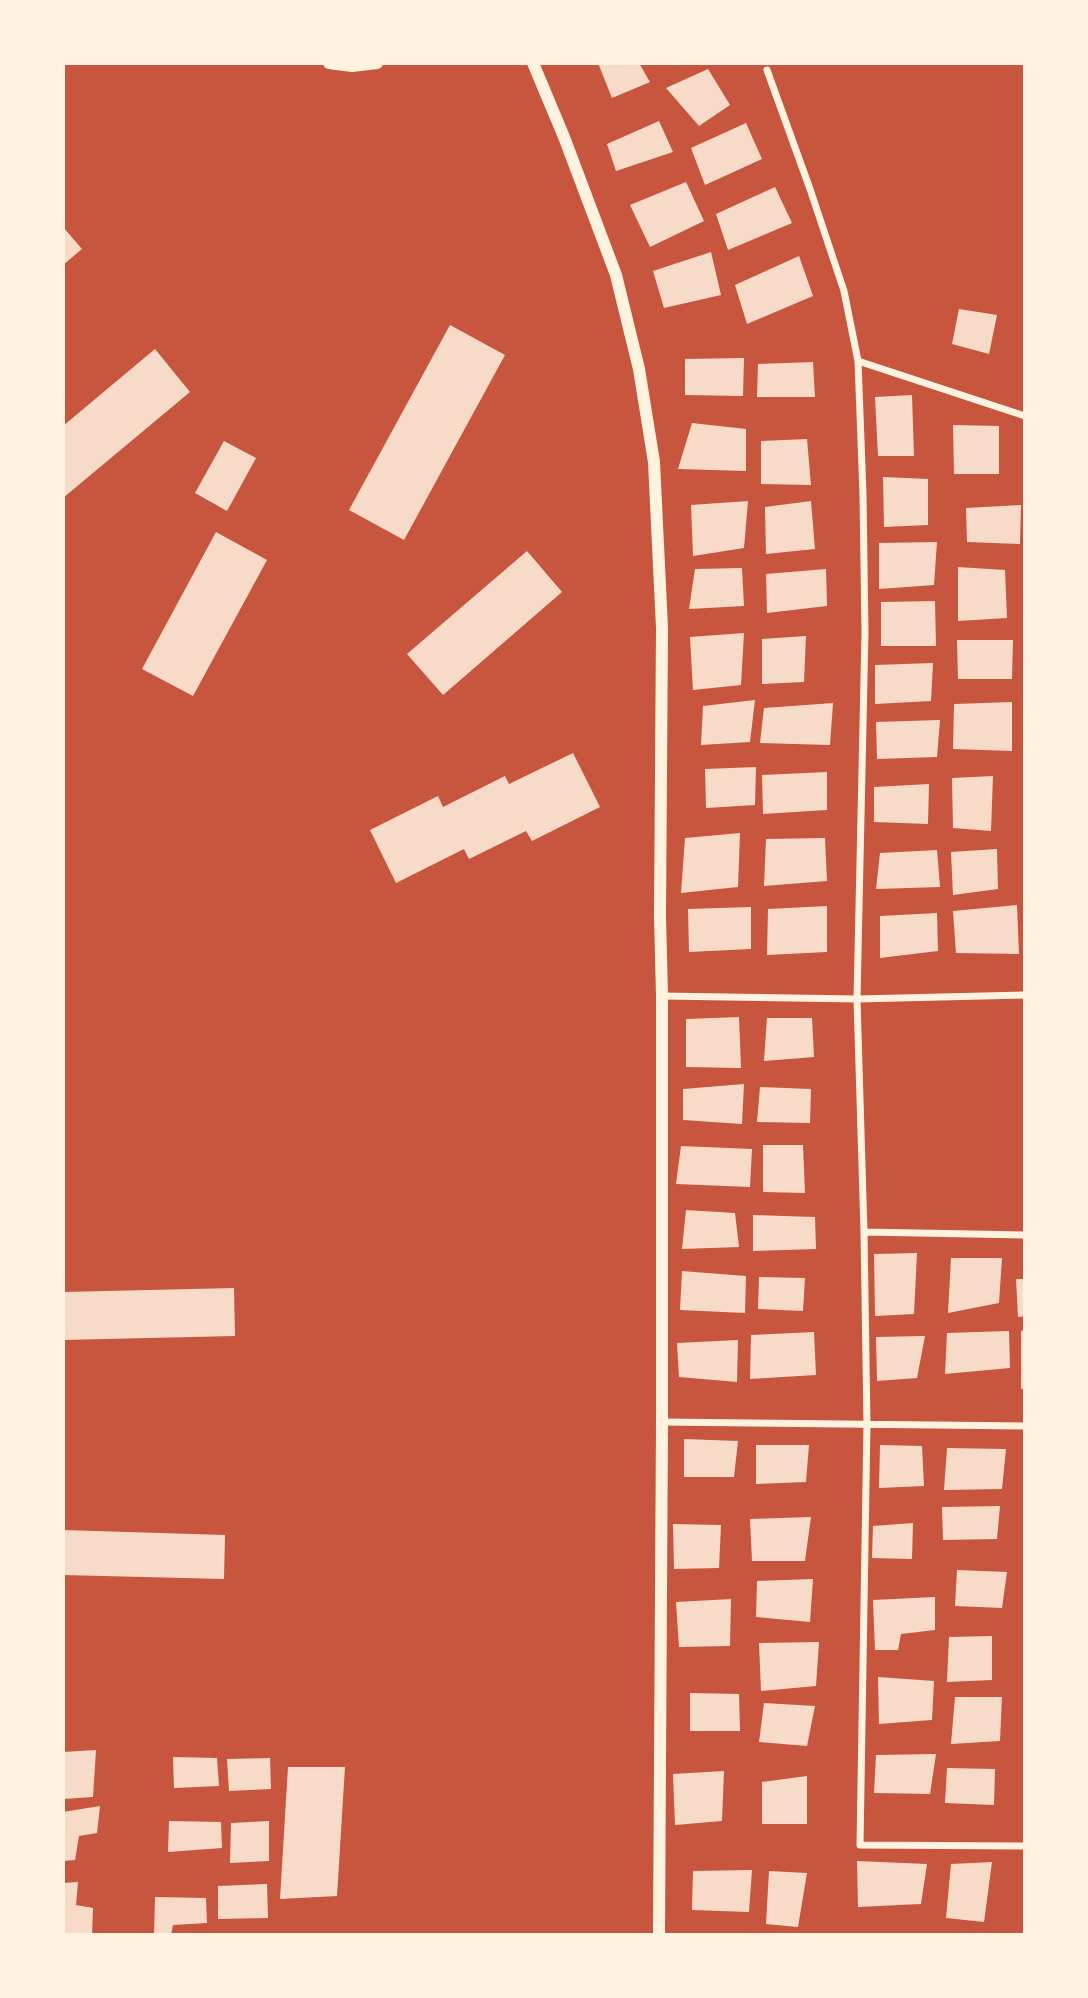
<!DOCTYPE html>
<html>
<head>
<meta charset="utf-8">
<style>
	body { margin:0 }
	#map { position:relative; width:1088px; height:1998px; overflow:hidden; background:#c8553d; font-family:"Public Sans",sans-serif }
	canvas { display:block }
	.frame { position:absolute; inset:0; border:65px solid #fff3e0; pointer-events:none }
</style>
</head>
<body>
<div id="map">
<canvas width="1088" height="1998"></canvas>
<div class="frame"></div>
</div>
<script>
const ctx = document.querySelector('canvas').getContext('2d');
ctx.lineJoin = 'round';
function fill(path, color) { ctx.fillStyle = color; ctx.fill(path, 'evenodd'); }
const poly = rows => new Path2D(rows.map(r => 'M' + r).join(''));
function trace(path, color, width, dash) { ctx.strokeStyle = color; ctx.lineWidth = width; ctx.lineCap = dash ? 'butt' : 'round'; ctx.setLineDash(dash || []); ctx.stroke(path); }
const building = poly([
	[598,63,639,63,650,82,612,98],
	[708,69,730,105,699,126,666,88],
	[659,121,673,152,616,171,607,144],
	[746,123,762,159,705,185,691,148],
	[686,182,704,221,650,247,630,205],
	[775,187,792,223,728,250,716,214],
	[63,227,82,249,63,265],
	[711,252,721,295,664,308,653,271],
	[799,256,813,296,747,324,735,285],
	[959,309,997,315,989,354,952,344],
	[450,325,505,355,404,540,349,510],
	[155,349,190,392,63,498,63,426],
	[744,358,743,396,685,395,685,359],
	[813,362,815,397,757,397,758,364],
	[912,395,914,456,878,456,875,397],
	[692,423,746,429,746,471,678,469],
	[953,425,999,426,999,474,954,474],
	[807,439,811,485,761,484,761,441],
	[224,441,256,458,227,511,195,493],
	[883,477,928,479,928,525,884,527],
	[748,501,744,548,693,556,691,505],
	[811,501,815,549,766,554,765,507],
	[1021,505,1020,544,967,542,966,508],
	[216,532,267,560,193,696,142,669],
	[937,542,934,585,879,589,879,543],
	[527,551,562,592,443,695,407,654],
	[958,567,1005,570,1007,618,958,621],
	[742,568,744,606,689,609,695,569],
	[826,569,827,606,767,613,766,574],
	[935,601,936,646,881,646,881,602],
	[744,633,741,685,693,690,690,637],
	[806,636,804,682,762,684,762,639],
	[957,640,1013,640,1012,679,958,679],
	[933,663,931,701,875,704,875,665],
	[755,700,750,742,701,745,703,706],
	[1012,702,1012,751,953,749,954,704],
	[833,703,830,745,760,743,764,708],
	[940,720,937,757,877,759,876,722],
	[573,753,600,807,532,841,526,831,469,859,464,849,396,883,370,830,438,796,443,807,505,776,509,784],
	[756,767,755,805,706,808,705,769],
	[827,772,827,810,763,814,762,775],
	[993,776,991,831,953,828,952,778],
	[929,784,928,824,874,822,874,787],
	[740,833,738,887,681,893,685,838],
	[825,838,827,881,764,886,766,839],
	[997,849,998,889,953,895,951,852],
	[937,850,940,887,876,889,880,853],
	[1017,905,1019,954,956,953,953,911],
	[827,906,827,952,767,955,768,909],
	[751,907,751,949,689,952,688,909],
	[937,913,938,951,880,958,880,916],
	[739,1017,741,1068,686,1067,686,1019],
	[767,1018,812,1018,814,1057,764,1061],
	[744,1084,742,1124,683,1120,683,1089],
	[760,1087,811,1089,810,1123,757,1122],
	[763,1145,803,1145,805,1193,763,1192],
	[681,1146,752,1149,750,1187,676,1184],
	[686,1210,735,1213,739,1247,682,1249],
	[753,1215,815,1217,816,1249,753,1251],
	[917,1253,914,1314,875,1316,874,1254],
	[951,1258,1002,1258,999,1303,948,1313],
	[682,1271,746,1276,745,1313,680,1310],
	[759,1277,805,1278,803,1311,758,1309],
	[1016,1279,1025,1279,1025,1316,1018,1317],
	[234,1288,235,1336,63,1340,63,1292],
	[1025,1330,1025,1389,1021,1389,1021,1331],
	[1009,1331,1010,1368,945,1374,947,1333],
	[814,1332,816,1375,750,1379,751,1335],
	[925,1336,917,1378,877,1381,876,1337],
	[738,1340,737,1382,679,1377,677,1343],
	[684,1439,738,1441,734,1477,684,1477],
	[756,1445,809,1445,806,1482,756,1484],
	[880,1445,922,1446,924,1486,879,1488],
	[947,1448,1006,1449,1002,1489,944,1490],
	[1000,1506,997,1539,943,1540,942,1507],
	[811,1517,805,1561,752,1561,750,1519],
	[913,1523,912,1559,872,1558,873,1526],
	[673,1524,721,1525,719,1568,674,1569],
	[63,1530,225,1535,224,1579,63,1575],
	[957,1570,1007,1572,1002,1608,955,1606],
	[813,1579,810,1622,756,1617,757,1581],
	[935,1597,935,1630,901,1634,898,1650,875,1650,873,1600],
	[731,1599,730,1646,679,1647,676,1602],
	[992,1636,992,1680,947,1682,949,1637],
	[819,1642,816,1686,761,1691,759,1643],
	[878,1677,934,1681,932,1720,879,1724],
	[690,1693,739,1694,740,1731,690,1731],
	[955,1697,1002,1697,1000,1741,951,1744],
	[764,1703,815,1706,807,1746,759,1742],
	[96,1750,93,1797,63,1799,63,1752],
	[936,1754,930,1794,874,1793,876,1755],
	[173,1757,217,1758,219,1786,174,1788],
	[270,1758,271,1789,229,1791,227,1759],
	[288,1767,345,1767,337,1896,280,1899],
	[947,1768,995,1769,994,1805,945,1803],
	[724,1771,722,1821,675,1825,673,1774],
	[807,1776,807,1824,762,1824,762,1782],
	[100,1806,97,1833,79,1836,75,1860,63,1861,63,1812],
	[169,1821,221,1822,222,1848,168,1852],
	[269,1821,269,1861,230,1863,231,1823],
	[857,1861,927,1864,921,1904,858,1907],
	[992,1862,984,1922,946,1918,951,1864],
	[752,1870,749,1912,692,1910,693,1871],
	[769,1871,807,1873,798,1927,766,1924],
	[78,1882,76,1905,93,1908,92,1935,63,1935,63,1883],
	[267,1884,268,1918,218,1919,218,1886],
	[155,1897,206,1898,207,1923,173,1925,171,1935,154,1935]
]);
const minor = poly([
	[767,70,810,189,844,291,858,361,863,494,865,633,857,999,864,1232,867,1424,860,1845,1025,1846],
	[858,361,1025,416],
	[662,996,857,999,1025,995],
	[864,1232,1025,1235],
	[662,1422,1025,1426]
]);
const tertiary = poly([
	[329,63,352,66,377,63],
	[533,63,564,137,616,275,639,369,654,462,662,628,660,916,662,996,662,1422,659,1935]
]);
fill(building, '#f7dbc8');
trace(minor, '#fff3e0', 7);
trace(tertiary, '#fff3e0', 12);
</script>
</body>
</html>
